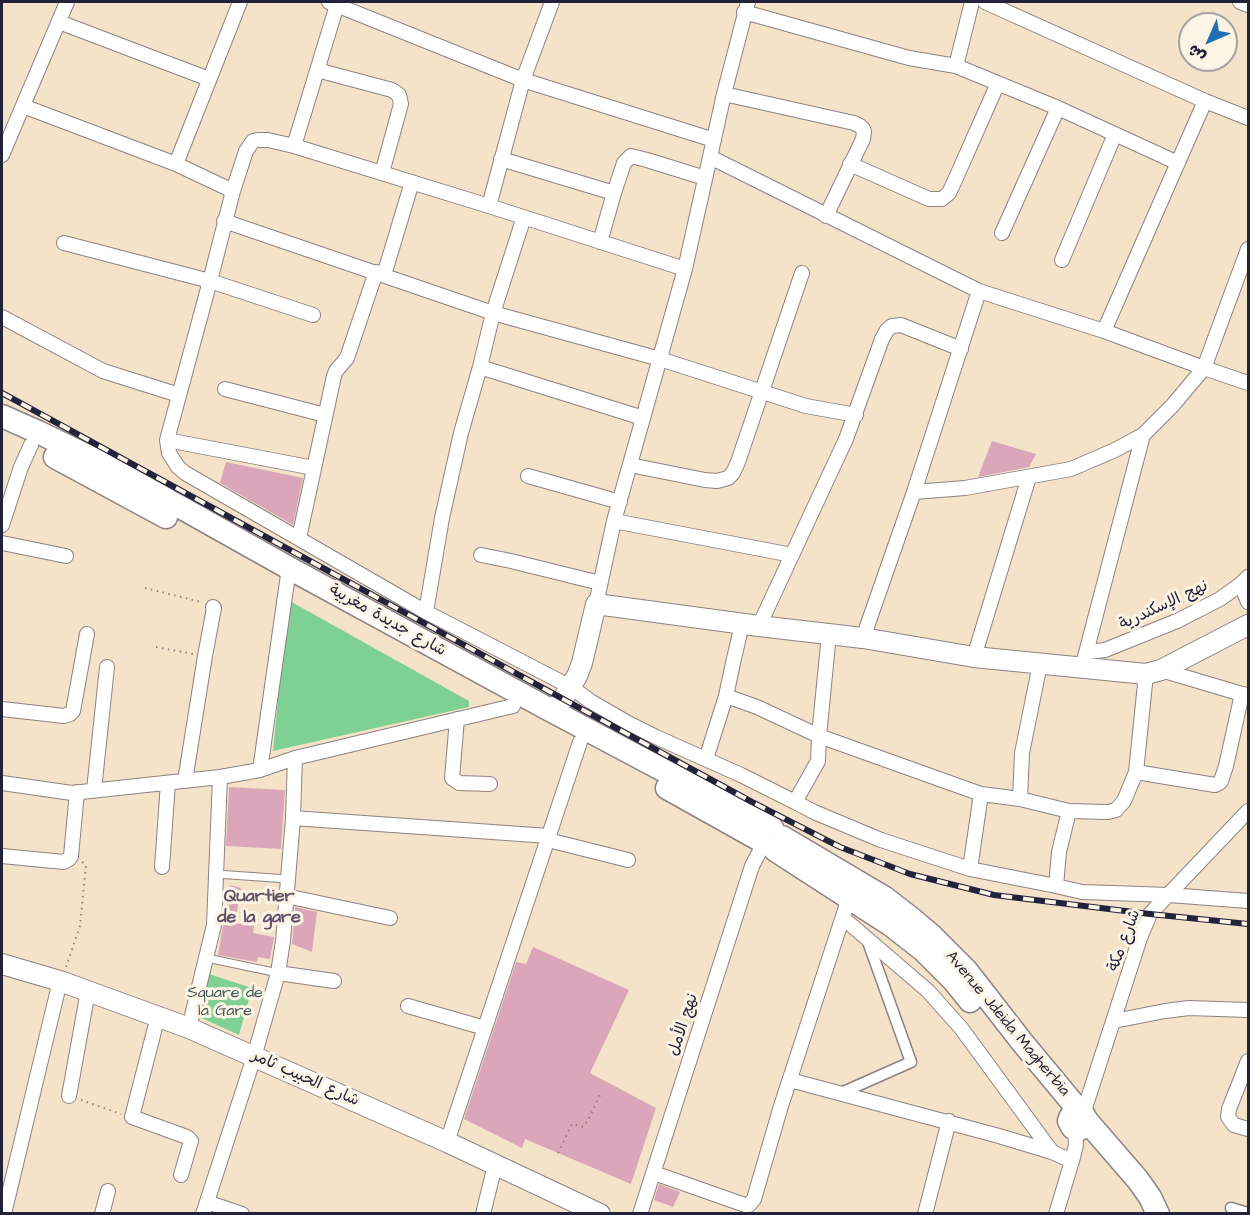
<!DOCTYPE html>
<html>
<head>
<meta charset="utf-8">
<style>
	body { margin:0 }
	#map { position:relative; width:1250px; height:1215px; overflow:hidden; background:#f5e3c9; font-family:"Architects Daughter","Playpen Sans Arabic",sans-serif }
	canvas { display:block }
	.frame { position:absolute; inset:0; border:3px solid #22223b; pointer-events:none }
	.north { position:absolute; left:1178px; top:12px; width:60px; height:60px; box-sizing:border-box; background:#fcf5e5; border:2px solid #a5a1a1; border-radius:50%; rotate:225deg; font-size:16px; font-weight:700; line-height:24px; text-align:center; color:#22223b }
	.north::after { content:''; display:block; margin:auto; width:21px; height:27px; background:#1f6fb2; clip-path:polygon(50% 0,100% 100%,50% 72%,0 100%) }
</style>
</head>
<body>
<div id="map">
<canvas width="1250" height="1215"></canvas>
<div class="frame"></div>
<div class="north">ش</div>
</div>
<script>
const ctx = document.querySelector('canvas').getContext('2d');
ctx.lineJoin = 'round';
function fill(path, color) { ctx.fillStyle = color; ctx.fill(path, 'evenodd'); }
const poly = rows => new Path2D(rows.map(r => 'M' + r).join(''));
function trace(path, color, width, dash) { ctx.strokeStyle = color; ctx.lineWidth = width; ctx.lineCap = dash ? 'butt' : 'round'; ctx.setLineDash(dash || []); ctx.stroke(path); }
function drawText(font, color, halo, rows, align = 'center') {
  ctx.font = font + ' "Architects Daughter","Playpen Sans Arabic",sans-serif'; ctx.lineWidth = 6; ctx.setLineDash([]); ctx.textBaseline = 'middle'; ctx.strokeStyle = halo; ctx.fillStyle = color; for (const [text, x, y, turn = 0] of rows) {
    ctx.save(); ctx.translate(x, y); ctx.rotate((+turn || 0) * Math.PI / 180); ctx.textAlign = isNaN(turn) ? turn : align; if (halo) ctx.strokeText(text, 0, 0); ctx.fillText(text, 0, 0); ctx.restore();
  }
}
const green = poly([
	[288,600,469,701,469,707,273,751],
	[209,974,252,988,239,1035,199,1017]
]);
const building = poly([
	[992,441,1036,454,1029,467,978,477],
	[226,462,303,478,293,525,220,483],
	[229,787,285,790,281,849,226,846],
	[230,885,241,888,235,923,254,926,253,933,274,937,270,959,258,957,257,962,218,955],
	[295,907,317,912,312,952,292,944],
	[533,947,629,990,590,1073,656,1108,631,1184,525,1139,522,1148,464,1119,516,962,526,964],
	[659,1184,680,1192,673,1207,654,1200]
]);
const path = poly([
	[145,588,201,602],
	[156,647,193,654],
	[66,967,80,926,86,865,81,861],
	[81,1100,121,1114],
	[558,1153,572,1124,583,1127,588,1120,601,1093]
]);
const service = poly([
	[216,874,288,879],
	[207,958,278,973]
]);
const pedestrian = poly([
	[841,1093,911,1062,867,939],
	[1231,1208,1248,1213]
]);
const minor = poly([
	[329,2,523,80,714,140],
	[985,2,1205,101,1104,331],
	[1240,2,1248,5],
	[744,12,909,58,956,66,1058,108,1178,163],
	[59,22,209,79],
	[956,66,972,2],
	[317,70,392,90,399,95,401,104,382,173],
	[724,94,854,123,860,126,863,129,864,132,863,139,826,216],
	[1205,101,1248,118],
	[23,106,176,164,233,191],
	[294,146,337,5],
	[2,155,67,2],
	[710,157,979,291,1104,331,1204,368,1248,383],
	[501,159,614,193],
	[176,164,240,2],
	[850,164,929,199,942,199,949,193,955,180,998,83],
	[489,206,523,80,552,2],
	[224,221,493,313,660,359,806,406,856,415],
	[1002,233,1058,108],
	[600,242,614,193,624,163,631,156,647,160,705,178],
	[64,243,210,281,313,315],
	[1062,260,1115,134],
	[685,269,489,206,294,146,268,140,258,140,253,141,246,151,233,191,210,281,167,440,169,453,178,467,185,473,426,612,571,687,590,701,628,723,656,737,741,775,795,802],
	[384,275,412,182],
	[2,317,103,371,179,395],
	[480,367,643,418],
	[225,389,325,415],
	[167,440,314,468],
	[630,465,705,480,717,481,728,478,733,473,738,462,802,273],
	[528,476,620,502],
	[914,492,965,488,1071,469,1115,450,1143,435,1173,405,1204,368,1248,249],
	[614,521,792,555],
	[2,525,21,467,31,445],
	[299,538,334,376,336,371,347,358,376,272],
	[2,543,66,556],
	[481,555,511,561,600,583],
	[1241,584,1248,602],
	[596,604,614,521,685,269,724,94,748,2],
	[426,612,442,518,461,433,480,367,493,313,524,217],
	[742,624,733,663,726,696,757,707,819,736,981,794,1020,799,1069,811,1108,812,1116,810,1124,801,1136,772,1146,674],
	[759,626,846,439,882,339,887,330,892,326,901,325,961,349],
	[829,634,819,736,818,761,795,802,814,812,881,840,970,869,1056,886],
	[863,638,914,492,979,291],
	[1087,652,1105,650,1177,621,1220,599,1241,584,1248,577],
	[974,657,1029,477],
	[1082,668,1143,435],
	[1161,670,1242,694,1248,695],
	[2,709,64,716,70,714,73,711,87,634],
	[457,719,452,778,459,783,490,784],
	[706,759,726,696],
	[260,770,289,568],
	[1136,772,1215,785,1219,783,1221,781,1226,766,1242,694],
	[185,781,205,656,214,608,213,607],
	[2,783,72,793,220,777,260,770,295,758,513,706],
	[94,790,107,667],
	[1020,799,1022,753,1040,664],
	[1069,811,1059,852,1056,886,1082,892,1169,895,1248,901],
	[293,818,549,836],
	[548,840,628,860],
	[2,856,64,862,69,859,71,856,77,792],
	[162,867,168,783],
	[970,869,981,794],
	[286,896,390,918],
	[843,918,928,991,961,1028,1052,1152],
	[278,973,334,981],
	[408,1006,485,1028],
	[158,1016,132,1117,187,1137,191,1141,181,1175],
	[1114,1021,1165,1011,1189,1008,1248,1010],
	[189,1028,214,925,220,777],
	[1248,1061,1229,1109,1228,1117,1234,1125,1248,1129],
	[790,1080,999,1136,1052,1152,1072,1161],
	[69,1096,88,991],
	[1083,1114,1140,938,1150,914,1248,811],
	[447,1142,580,742],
	[654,1173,745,1205,749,1205,754,1199,781,1106,849,898],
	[207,1202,242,1214],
	[4,1214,60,981],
	[102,1214,108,1191],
	[203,1214,254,1057,278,973,283,941,288,879,293,818,295,758],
	[483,1214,495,1165],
	[640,1214,752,866,762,847],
	[925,1214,949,1121],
	[1056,1214,1072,1161,1076,1145,1075,1130]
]);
const secondary = poly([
	[552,711,563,699,577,676,582,663,596,604,759,626,863,638,974,657,1146,674,1161,670,1248,625],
	[2,964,60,981,189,1028,447,1142,600,1214]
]);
const primary = poly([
	[2,416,38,432,100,462,289,568,552,711,772,828],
	[55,457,166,517],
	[667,788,760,840],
	[782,837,885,898,912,919,932,936,966,970,1022,1042,1081,1113],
	[775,850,891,925,923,950,954,981,970,1001],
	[1087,1121,1085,1126,1078,1130,1073,1128,1069,1121,1071,1116,1075,1113,1083,1114,1087,1121,1138,1180,1150,1197,1158,1214]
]);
const rail = poly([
	[2,393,752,802,840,847,910,874,994,895,1150,914,1248,924]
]);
const streetNames = [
	["نهج الإسكندرية",1164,606,-25],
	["شارع جديدة مغربية",387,621,29],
	["شارع مكة",1125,941,-69],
	["Avenue Jdeida Magherbia",1007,1024,50],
	["نهج الأمل",684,1025,-72],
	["شارع الحبيب ثامر",305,1079,24]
];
const parkNames = [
	["Square de",225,994],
	["la Gare",225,1012]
];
const neighbourhoodNames = [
	["Quartier",259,897],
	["de la gare",259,918]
];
fill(green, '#7ed193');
fill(building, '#dba6ba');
trace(service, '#8c8282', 9);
trace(pedestrian, '#8c8282', 13);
trace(minor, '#8c8282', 16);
trace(secondary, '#8c8282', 22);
trace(primary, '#8c8282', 25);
trace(path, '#8c8282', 2, [1.5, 4.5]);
trace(service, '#fff', 7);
trace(pedestrian, '#fff', 10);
trace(minor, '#fff', 14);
trace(secondary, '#fff', 20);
trace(primary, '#fff', 22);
trace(rail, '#22223b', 6);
trace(rail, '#fcf5e5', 4, [11]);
drawText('16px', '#22223b', '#fcf5e5', streetNames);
drawText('16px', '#3e5755', '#fcf5e5', parkNames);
drawText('bold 18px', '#635067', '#fcf5e5', neighbourhoodNames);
</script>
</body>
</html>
